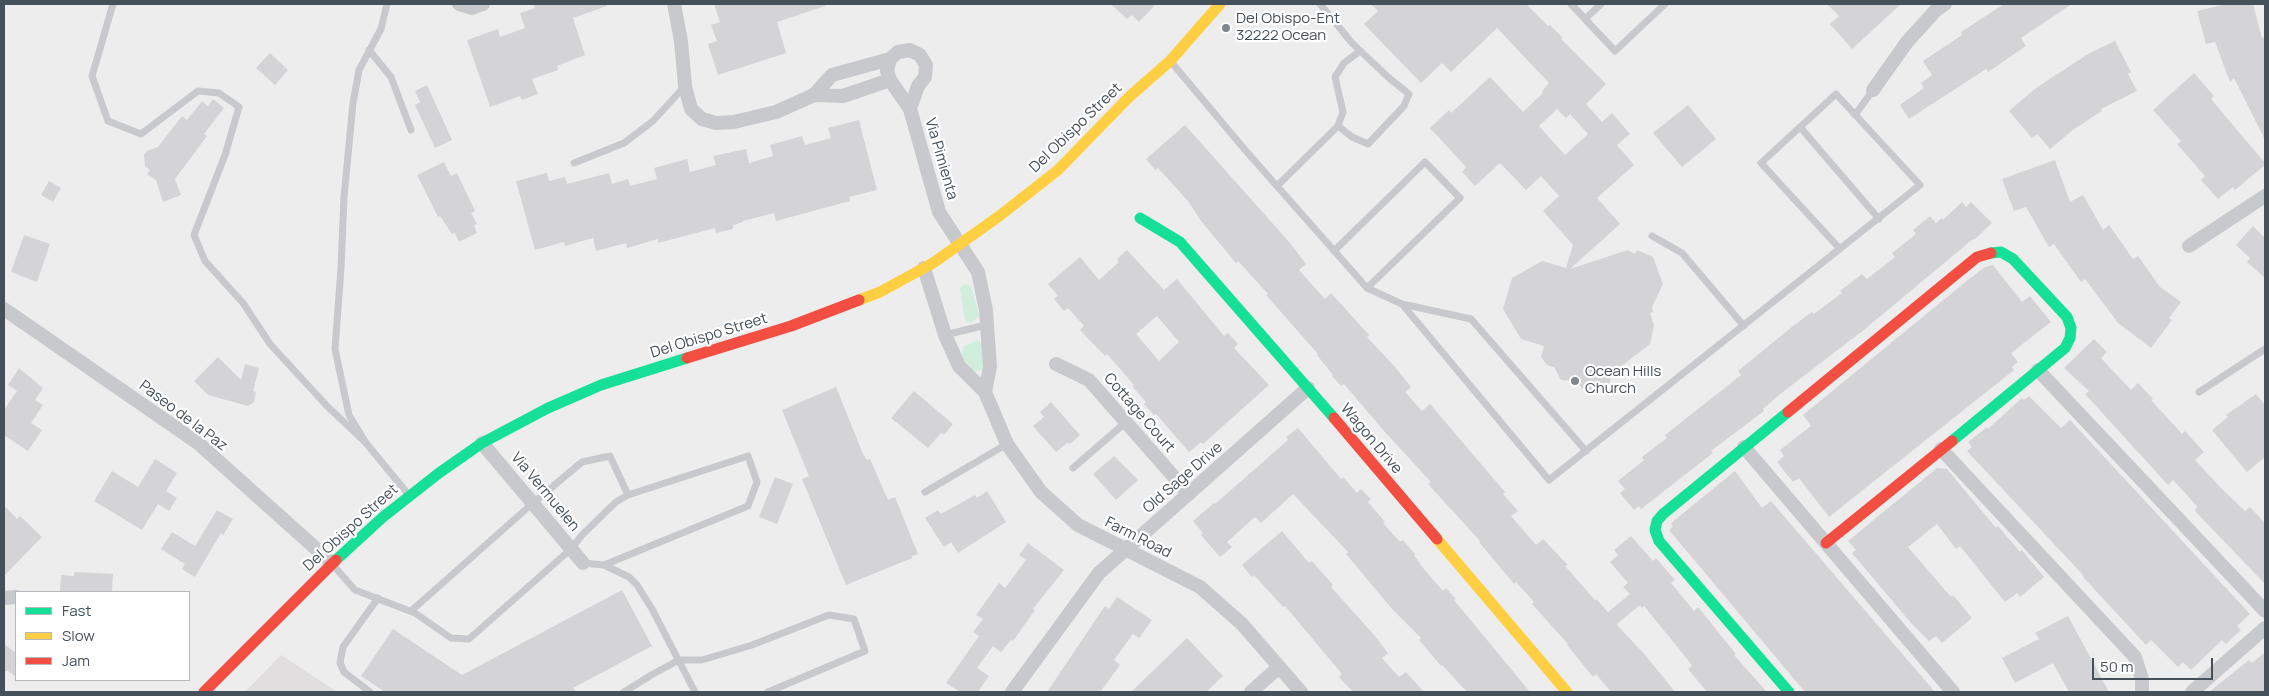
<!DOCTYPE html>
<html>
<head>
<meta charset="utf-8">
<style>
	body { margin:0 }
	#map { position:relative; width:2269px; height:696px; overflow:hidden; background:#eeeded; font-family:Manrope,sans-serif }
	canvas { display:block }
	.frame { position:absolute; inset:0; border:5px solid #44505a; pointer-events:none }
	.legend { position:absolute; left:15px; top:591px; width:175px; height:90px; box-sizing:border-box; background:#fff; border:1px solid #b4b9bd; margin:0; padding:6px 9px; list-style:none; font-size:15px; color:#44505a }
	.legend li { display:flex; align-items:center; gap:10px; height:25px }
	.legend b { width:25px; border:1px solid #b4b9bd }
	.scale { position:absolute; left:2092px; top:658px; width:121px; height:22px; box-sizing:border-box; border:2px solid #44505a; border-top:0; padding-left:6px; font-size:15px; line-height:18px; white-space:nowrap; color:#44505a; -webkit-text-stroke:4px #fff; paint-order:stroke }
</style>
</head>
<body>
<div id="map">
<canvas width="2269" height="696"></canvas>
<div class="frame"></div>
<ul class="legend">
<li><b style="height:6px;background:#16e098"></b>Fast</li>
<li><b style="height:6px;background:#ffcf43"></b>Slow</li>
<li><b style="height:6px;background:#f24e42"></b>Jam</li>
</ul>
<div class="scale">50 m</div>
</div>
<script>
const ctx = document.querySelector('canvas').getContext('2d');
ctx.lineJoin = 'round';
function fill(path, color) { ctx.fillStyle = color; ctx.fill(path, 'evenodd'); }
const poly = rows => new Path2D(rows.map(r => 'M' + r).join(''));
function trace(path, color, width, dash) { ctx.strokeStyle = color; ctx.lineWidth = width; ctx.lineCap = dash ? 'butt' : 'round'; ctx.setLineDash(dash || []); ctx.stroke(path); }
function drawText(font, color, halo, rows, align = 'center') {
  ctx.font = font + ' Manrope,sans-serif'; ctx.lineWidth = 4.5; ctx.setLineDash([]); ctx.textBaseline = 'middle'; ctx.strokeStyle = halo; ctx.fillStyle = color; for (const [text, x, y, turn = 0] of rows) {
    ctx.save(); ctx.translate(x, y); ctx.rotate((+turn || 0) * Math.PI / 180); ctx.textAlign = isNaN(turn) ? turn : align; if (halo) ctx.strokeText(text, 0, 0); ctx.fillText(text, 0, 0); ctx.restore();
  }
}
const education = poly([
	[281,655,337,692,245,692]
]);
const green = poly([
	[964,284,971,286,979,316,971,323,966,321,964,316,960,288],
	[978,340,983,344,984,367,981,370,973,371,962,357,962,351,964,346]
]);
const building = poly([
	[533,4,607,4,607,6,573,18,585,55,557,66,558,70,532,79,538,94,522,100,520,96,490,107,467,40,498,29,500,37,525,28,520,13,535,8],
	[714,4,825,4,825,6,777,22,786,53,718,75,708,44,717,41,711,25,720,22],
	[1111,4,1156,4,1139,22,1132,15,1127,19],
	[1371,4,1526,4,1548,26,1550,25,1563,38,1561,39,1606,84,1586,104,1602,122,1612,113,1630,134,1617,145,1634,165,1597,198,1620,224,1570,269,1628,250,1635,254,1637,250,1653,257,1663,284,1652,307,1653,312,1650,313,1654,325,1650,344,1611,374,1610,383,1595,394,1586,393,1576,381,1561,380,1554,367,1547,365,1541,357,1544,346,1521,339,1503,309,1512,278,1542,261,1566,268,1573,245,1543,211,1559,196,1541,176,1526,190,1500,163,1475,186,1462,172,1466,167,1430,128,1449,110,1451,113,1490,77,1523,112,1543,93,1542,91,1549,83,1497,28,1451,72,1442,63,1421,83,1364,24,1378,11],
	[1557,109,1566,118,1570,114,1588,134,1565,155,1539,126],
	[1827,4,1901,4,1852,49,1830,24,1839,16],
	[2004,4,2072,4,2021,38,2026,46,1988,72,1986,69,1909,119,1900,105,1924,88,1921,83,1932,75,1923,61,1962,35,1961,32],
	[2226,4,2253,4,2262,38,2265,37,2265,140,2234,78,2230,82,2215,42,2206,44,2197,11],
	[2115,41,2131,72,2128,74,2137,91,2101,109,2102,111,2074,129,2050,149,2037,134,2032,138,2009,111,2036,88,2088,54],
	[270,53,288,70,275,85,256,68],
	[2194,73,2214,96,2211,99,2265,163,2265,165,2235,190,2233,187,2218,199,2201,180,2205,176,2177,144,2181,141,2153,110],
	[427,85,452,140,435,148,415,105,420,102,415,91],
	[213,99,224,108,204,134,207,136,175,179,181,195,163,202,156,180,147,174,150,170,145,166,144,154,147,151,158,147,182,116,187,120,202,101,208,106],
	[1688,105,1716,139,1682,167,1653,133],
	[859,120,877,190,849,197,850,201,776,221,774,213,743,221,743,222,733,225,733,229,716,233,715,228,658,243,658,239,627,248,626,243,596,251,593,238,565,246,564,242,535,250,516,181,547,173,549,181,565,177,567,184,609,173,612,184,628,179,630,186,657,179,654,168,687,159,690,172,716,165,713,156,746,149,749,163,773,156,770,145,802,136,805,145,831,138,828,128],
	[1185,125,1290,243,1306,264,1299,270,1325,299,1331,293,1369,335,1367,337,1395,367,1411,387,1405,392,1422,411,1430,404,1505,492,1503,494,1518,511,1511,516,1536,545,1543,539,1568,565,1565,566,1595,600,1596,599,1608,612,1630,594,1623,587,1628,583,1610,562,1618,555,1614,550,1631,536,1653,561,1656,558,1675,580,1671,583,1694,611,1698,607,1736,654,1734,655,1767,692,1707,692,1688,669,1692,666,1688,660,1644,606,1642,608,1640,605,1617,624,1618,626,1647,657,1675,692,1611,692,1596,674,1593,677,1567,645,1568,644,1532,604,1534,602,1516,582,1514,584,1479,542,1480,541,1428,484,1431,482,1384,431,1344,384,1341,386,1332,376,1333,375,1317,355,1318,354,1266,295,1268,294,1238,261,1236,263,1201,221,1188,201,1158,168,1155,170,1146,159],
	[2055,160,2070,202,2083,195,2103,230,2109,225,2133,259,2138,256,2160,287,2181,302,2169,318,2172,320,2151,348,2118,323,2085,279,2081,282,2054,244,2049,247,2026,207,2014,211,2002,179],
	[444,162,451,176,457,173,475,211,471,213,477,224,474,225,477,233,459,242,455,233,452,234,440,216,438,217,417,175],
	[49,181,61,188,53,202,41,195],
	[1962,202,1966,207,1971,202,1992,223,1974,240,1973,239,1865,329,1779,395,1763,409,1764,411,1711,451,1713,453,1641,509,1639,506,1634,510,1620,493,1625,489,1618,481,1644,460,1642,457,1667,438,1665,435,1741,375,1738,371,1793,326,1812,312,1814,314,1842,293,1840,291,1862,274,1867,279,1895,257,1892,253,1916,234,1913,230,1930,216,1936,223,1942,218,1943,220],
	[2253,226,2265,238,2265,278,2247,262,2250,258,2236,245],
	[24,235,50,244,37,282,11,272],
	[1127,250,1164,290,1177,279,1224,336,1228,333,1238,344,1234,348,1269,385,1203,444,1201,442,1189,452,1156,414,1154,415,1144,404,1146,402,1132,386,1134,385,1107,354,1105,356,1080,330,1084,326,1068,308,1064,311,1054,299,1058,296,1048,284,1080,257,1099,280,1119,262,1117,259],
	[1157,316,1179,342,1159,361,1136,334],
	[1993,265,2022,302,2030,296,2051,322,2011,353,2018,362,2012,367,2014,370,1829,517,1799,478,1793,482,1777,462,1784,456,1780,450,1811,426,1803,415,1969,279,1985,267],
	[2094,339,2107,352,2101,358,2131,390,2138,383,2153,399,2151,400,2182,434,2185,431,2204,452,2195,460,2221,488,2245,511,2250,507,2265,523,2265,584,2195,511,2197,506,2173,480,2168,485,2085,394,2089,391,2064,368],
	[218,357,241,380,245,364,259,368,253,391,256,392,254,402,248,406,208,395,194,381],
	[19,368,43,388,35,400,43,405,31,423,42,430,28,451,4,435,4,410,17,391,8,385],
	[836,387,863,454,867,460,870,459,888,500,895,497,918,554,912,556,912,558,846,585,802,479,809,476,782,410],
	[914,391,953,424,944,435,941,433,928,448,891,418],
	[2256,394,2265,405,2265,457,2247,472,2212,430,2228,417,2226,415],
	[2029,396,2061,428,2070,420,2250,614,2237,626,2241,630,2226,644,2222,640,2191,670,2183,662,2178,667,2151,640,2146,645,2084,578,2082,574,1967,451,1972,447,1968,442,1971,440,1987,427,1988,429,2022,398,2024,400],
	[1051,402,1080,435,1070,444,1068,442,1056,452,1033,426,1044,417,1040,412],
	[1298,428,1341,479,1343,477,1357,493,1361,489,1371,499,1368,502,1385,522,1383,523,1400,542,1403,540,1415,554,1414,555,1423,568,1443,591,1446,588,1456,599,1454,600,1530,692,1467,692,1442,665,1441,666,1419,640,1421,638,1392,609,1346,554,1348,552,1293,494,1261,523,1255,517,1227,542,1232,547,1220,557,1201,535,1203,533,1193,521,1214,503,1215,504,1288,440,1286,437],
	[1114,456,1138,480,1116,500,1093,474],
	[155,459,177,473,166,491,177,498,169,511,158,504,142,530,94,501,112,471,138,487],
	[1937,468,1947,469,1996,528,1998,526,2020,552,2022,550,2044,577,2020,597,2017,593,2005,602,1960,546,1956,549,1937,524,1908,547,1951,597,1953,595,1972,618,1942,643,1936,636,1929,641,1911,623,1852,553,1856,550,1848,541],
	[1735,471,1762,508,1771,501,1935,692,1805,692,1669,530,1673,527,1671,523],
	[775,477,793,484,777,524,759,517],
	[987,491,1006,522,958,553,951,542,944,547,925,518,938,510,941,514,975,495,977,498],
	[4,505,17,519,20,516,42,537,4,576],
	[217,510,233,519,223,535,221,533,195,577,182,569,185,564,161,549,172,532,195,546],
	[1282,531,1309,563,1312,561,1333,585,1331,587,1375,636,1388,653,1382,658,1399,677,1406,672,1424,692,1353,692,1339,677,1342,674,1285,606,1283,607,1254,575,1252,577,1242,565],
	[1028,543,1064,570,1033,609,1035,610,1013,641,1011,640,1001,652,993,646,977,668,989,676,978,692,960,692,946,683,979,636,973,632,983,619,976,615,999,583,1005,588,1026,560,1019,555],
	[74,572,113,574,112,592,60,592,61,575,74,576],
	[622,590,652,646,573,688,576,692,385,692,361,676,393,629,462,675],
	[1117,597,1152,620,1139,638,1133,634,1114,660,1120,665,1112,676,1100,692,1047,692,1105,606,1109,609],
	[2068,616,2109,692,2069,692,2053,663,2015,683,2002,658,2039,639,2035,633],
	[1187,638,1223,676,1206,692,1131,692],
	[4,644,16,653,16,677,8,671,4,671],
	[2265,652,2265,692,2209,692,2249,660,2252,663]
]);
const lane = poly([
	[113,4,92,76,108,121,141,134,198,91,219,93,239,107,225,155,194,235,205,261,243,303,270,344,327,406,366,443],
	[387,4,381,29,359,70,353,103,344,197,341,268,335,349,349,415,366,443,408,494],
	[1571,4,1615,51,1665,4],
	[1585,19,1601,4],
	[369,50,391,77,411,130],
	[1172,63,1246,151,1367,288,1402,304,1471,319,1586,451],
	[1855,115,1873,90],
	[1338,126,1343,112,1335,77,1344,63,1360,51],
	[1800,127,1879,219],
	[574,163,624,143,653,121,684,87],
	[1277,186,1338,126,1352,137,1368,144,1404,106,1409,94,1389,78,1352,43,1320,4],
	[1652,236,1682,253,1744,326],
	[1334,251,1425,162,1460,198,1367,288],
	[1402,304,1549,480,1920,185,1836,94,1761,163,1840,249],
	[945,335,986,325],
	[2199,392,2265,349],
	[1073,468,1126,422],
	[925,492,1007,444],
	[583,563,604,565,629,577,637,585,652,609,695,692],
	[333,565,355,590,415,613,451,638,469,639,571,549,582,535,616,502,628,495,748,456,757,482,748,506,604,565],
	[411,611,533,503,582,462,610,456,628,495],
	[370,692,344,672,340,663,343,647,378,598],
	[624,692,653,674,679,660,702,660,752,645,829,615,854,619,865,651,768,692]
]);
const street = poly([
	[459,4,472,8,483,4],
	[674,4,681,41,685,86,691,109,702,119,716,123,734,122,776,112,814,95,832,75,890,59],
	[1873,90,1907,42,1936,10,1945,4],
	[814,95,843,96,890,80],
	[910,109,918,86,925,77,926,65,920,55,910,50,898,52,890,59,887,71,890,80,910,109,939,212,978,272,986,310,990,367,985,392],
	[2189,246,2265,196],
	[924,268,945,335,959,366,985,392,1007,444,1041,492,1078,525,1200,587,1242,624,1301,692],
	[4,309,198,443,332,563],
	[1056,364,1089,380,1189,494],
	[2038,370,2265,611],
	[482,443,583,563],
	[1744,447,1953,692],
	[1941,449,2135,657,2142,679,2142,692],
	[4,598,16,597],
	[1012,692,1099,573,1308,388],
	[1251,692,1279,667],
	[2192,692,2265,628]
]);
const fast = poly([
	[1140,218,1180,242,1334,418],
	[1788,412,1663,514,1657,521,1655,530,1659,541,1789,692],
	[1952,441,2065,348,2070,338,2071,328,2067,317,2013,259,2001,252,1991,253],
	[336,560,383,517,439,473,482,443,548,408,601,385,687,358]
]);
const slow = poly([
	[859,300,880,292,933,263,998,217,1058,170,1129,97,1170,61,1220,4],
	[1437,539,1567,692]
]);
const jam = poly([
	[687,358,791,326,859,300],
	[1788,412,1977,257,1991,253],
	[1334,418,1437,539],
	[1826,543,1952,441],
	[204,692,336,560]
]);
const markers = [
	[1226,28,5,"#80878d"],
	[1575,381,5,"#80878d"]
];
const poiNames = [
	["Del Obispo-Ent",1236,19],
	["32222 Ocean",1236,36],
	["Ocean Hills",1585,372],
	["Church",1585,389]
];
const streetNames = [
	["Del Obispo Street",1076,128,-44],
	["Via Pimienta",941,159,74],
	["Del Obispo Street",709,336,-17],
	["Cottage Court",1139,413,49],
	["Paseo de la Paz",183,416,37],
	["Wagon Drive",1371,439,50],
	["Old Sage Drive",1183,478,-41],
	["Via Vermuelen",545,492,50],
	["Del Obispo Street",351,528,-42],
	["Farm Road",1138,538,27]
];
fill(education, '#e0dedf');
fill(green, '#d0eedb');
fill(building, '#d4d4d6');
trace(lane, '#c7c9cc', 7);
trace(street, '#c7c9cc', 14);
trace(fast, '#16e098', 11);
trace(slow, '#ffcf43', 11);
trace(jam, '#f24e42', 11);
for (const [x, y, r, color] of markers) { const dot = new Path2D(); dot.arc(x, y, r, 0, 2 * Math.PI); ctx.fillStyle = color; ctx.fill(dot); trace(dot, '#fff', 2); }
drawText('15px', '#44505a', '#fff', poiNames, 'left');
drawText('15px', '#44505a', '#fff', streetNames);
</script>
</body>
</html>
